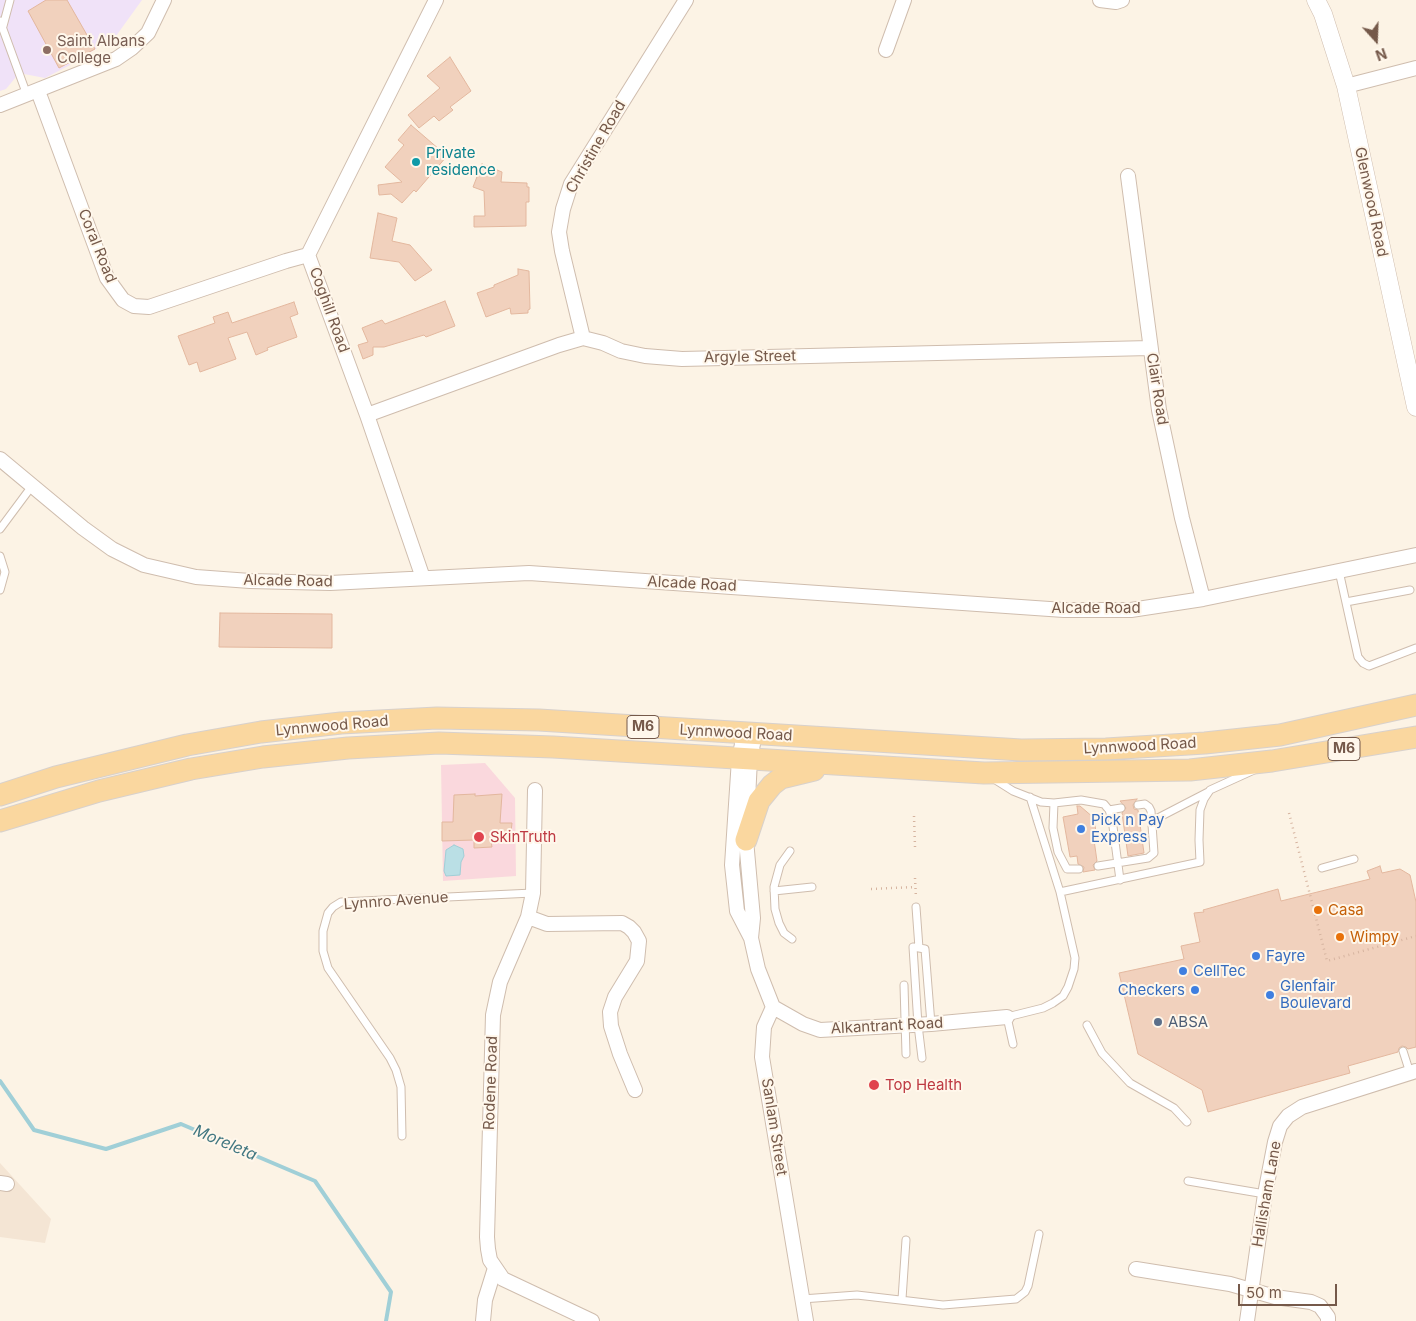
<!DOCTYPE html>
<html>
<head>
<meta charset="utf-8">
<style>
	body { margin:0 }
	#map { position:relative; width:1416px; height:1321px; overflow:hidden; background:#fcf3e5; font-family:Inter,sans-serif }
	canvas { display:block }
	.north { position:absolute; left:1351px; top:15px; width:50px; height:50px; -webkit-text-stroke:4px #fff7eb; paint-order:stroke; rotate:160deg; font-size:14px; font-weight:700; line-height:20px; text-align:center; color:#75594a }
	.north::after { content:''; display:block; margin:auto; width:18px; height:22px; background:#75594a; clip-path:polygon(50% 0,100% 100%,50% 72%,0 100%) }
	.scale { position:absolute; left:1238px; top:1284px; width:99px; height:22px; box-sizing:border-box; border:2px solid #75594a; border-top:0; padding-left:6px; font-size:15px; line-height:18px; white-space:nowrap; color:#75594a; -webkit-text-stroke:4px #fff7eb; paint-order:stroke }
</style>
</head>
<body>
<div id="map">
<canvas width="1416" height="1321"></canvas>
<div class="north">N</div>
<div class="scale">50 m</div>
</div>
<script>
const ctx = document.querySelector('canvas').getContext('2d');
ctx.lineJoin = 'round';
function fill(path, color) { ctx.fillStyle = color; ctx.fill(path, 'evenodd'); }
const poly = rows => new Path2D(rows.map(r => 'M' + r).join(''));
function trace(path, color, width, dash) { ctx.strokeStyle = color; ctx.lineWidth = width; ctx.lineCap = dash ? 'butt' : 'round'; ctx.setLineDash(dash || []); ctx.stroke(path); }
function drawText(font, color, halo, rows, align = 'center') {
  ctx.font = font + ' Inter,sans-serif'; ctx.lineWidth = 4; ctx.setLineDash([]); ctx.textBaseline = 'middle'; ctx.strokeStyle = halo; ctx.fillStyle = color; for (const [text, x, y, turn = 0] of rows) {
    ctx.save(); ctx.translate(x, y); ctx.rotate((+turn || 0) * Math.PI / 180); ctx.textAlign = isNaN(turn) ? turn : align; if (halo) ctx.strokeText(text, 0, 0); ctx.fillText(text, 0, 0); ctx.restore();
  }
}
const residential = poly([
	[0,1163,51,1219,45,1243,0,1237]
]);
const education = poly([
	[0,0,142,0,116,36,72,64,45,78,24,74,16,77,6,89,0,91]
]);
const medical = poly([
	[485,763,515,798,516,876,443,881,441,765]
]);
const water = poly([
	[454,845,463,849,464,856,461,862,460,875,446,876,444,871,446,850,454,845]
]);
const stream = poly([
	[0,1081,34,1130,106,1149,181,1124,315,1181,391,1292,386,1321]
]);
const building = poly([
	[46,0,67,0,95,49,59,68,28,11,46,0],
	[450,57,471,91,450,107,453,110,439,121,434,116,419,128,408,115,440,88,427,76,450,57],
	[411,125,447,156,416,192,414,190,402,203,391,194,379,195,378,185,402,182,385,167,404,145,398,140,411,125],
	[482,164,502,172,501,182,527,183,527,187,529,187,529,202,526,202,526,226,474,227,474,216,485,216,484,191,473,187,482,164],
	[378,213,397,218,392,241,410,245,432,270,415,281,399,262,370,258,378,213],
	[518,269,529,271,530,309,528,310,528,313,511,314,510,308,486,317,477,293,494,287,494,285,518,275,518,269],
	[445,301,455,326,426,337,424,335,384,347,373,347,373,355,363,359,358,345,368,342,362,328,382,320,385,324,445,301],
	[294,302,298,314,290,317,297,337,267,348,268,350,256,355,247,332,228,338,236,359,200,372,197,362,189,365,178,336,215,323,213,317,228,312,232,323,294,302],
	[220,613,332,614,332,648,219,647,220,613],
	[475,794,475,796,502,794,500,823,512,823,511,832,512,842,491,841,492,847,474,848,474,840,442,841,442,822,453,822,454,795,475,794],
	[1137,799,1133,805,1134,809,1138,810,1144,853,1128,856,1122,813,1126,808,1120,801,1137,799],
	[1077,806,1080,806,1094,818,1097,839,1094,840,1097,861,1093,865,1095,870,1083,872,1084,867,1078,864,1077,856,1070,857,1063,817,1078,814,1077,806],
	[1380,866,1382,873,1400,869,1410,875,1416,902,1416,1047,1408,1049,1406,1047,1402,1046,1399,1048,1398,1052,1348,1066,1350,1073,1208,1112,1202,1090,1138,1054,1119,973,1184,959,1181,946,1200,942,1194,913,1204,912,1203,910,1278,889,1281,901,1370,879,1367,871,1380,866]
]);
const path = poly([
	[1289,813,1327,961,1416,936],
	[914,816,915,847],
	[915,878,916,898],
	[871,889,915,887]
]);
const service = poly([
	[0,21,27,95],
	[3,26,10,0],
	[0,529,32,486],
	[0,556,5,572,0,590],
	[1339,571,1358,657,1363,663,1369,666,1416,648],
	[1346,602,1410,590],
	[994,779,1013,791,1041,802,1054,803,1081,800,1104,804,1109,810,1112,819,1120,880],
	[1054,803,1053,828,1058,852,1067,869,1079,869],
	[1109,810,1121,808],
	[1152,821,1208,792],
	[790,851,780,865,774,887,775,909,779,923,784,933,792,939],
	[1098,866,1148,858,1154,853,1151,811,1149,807,1145,804,1138,805],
	[1322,868,1354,859],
	[774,891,812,887],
	[1060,892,1200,862,1199,840,1200,810,1204,799,1210,790,1254,770],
	[916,907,919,948],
	[904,985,906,1054],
	[1087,1025,1102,1053,1130,1083,1174,1108,1187,1122],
	[1013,1044,1007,1017,1043,1008,1053,1003,1063,996,1068,987,1074,969,1075,958,1060,892,1030,797],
	[1403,1051,1410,1073],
	[922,1058,918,1025,913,947,925,949,931,1024],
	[402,1136,401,1087,396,1070,390,1058,328,968,323,951,323,931,328,913,333,907,341,902,533,893],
	[1188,1181,1265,1194],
	[802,1299,857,1295,943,1305,1016,1299,1025,1292,1028,1286,1039,1234],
	[902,1299,906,1240]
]);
const minor = poly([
	[1100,0,1116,2,1122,0],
	[886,50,904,0],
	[1346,86,1416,68],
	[38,91,107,278,123,300,134,306,149,307,286,261,308,255],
	[0,105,116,59,132,48,148,33,164,0],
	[1128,176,1159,410,1182,518,1203,599],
	[583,338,562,251,559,232,563,209,571,184,686,0],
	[367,415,559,345,583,338,603,343,621,351,645,356,682,359,1150,348],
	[0,459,83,528,112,549,144,565,196,577,250,581,330,583,529,573,1064,610,1131,610,1203,599,1416,555],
	[423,578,367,415,308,255,436,0],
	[744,734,739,759,732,865,737,911,751,938],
	[755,734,750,759,746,840,753,918,751,938,758,969,773,1007,764,1027,762,1057,806,1321],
	[535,790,533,893,528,917,500,982,493,1015,487,1237,488,1249,490,1260,503,1279,592,1321],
	[528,917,547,924,622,923,629,927,634,932,639,941,637,961,615,997,610,1012,611,1026,620,1054,635,1090],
	[773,1007,803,1024,820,1030,931,1024,1007,1017],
	[0,1183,7,1184],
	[1136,1269,1230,1284,1275,1297,1311,1302,1320,1306,1328,1317,1328,1321],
	[483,1321,485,1300,495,1268],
	[1247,1321,1265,1194,1275,1142,1280,1126,1288,1116,1302,1107,1416,1071]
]);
const tertiary = poly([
	[1316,0,1323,14,1346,86,1416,407]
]);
const primary = poly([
	[0,795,56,777,187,745,261,732,341,723,437,718,539,720,1021,750,1106,749,1205,743,1280,735,1416,705],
	[0,821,99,791,191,769,263,757,348,748,439,743,553,747,984,773,1190,770,1272,761,1416,737],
	[746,840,759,801,772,785,781,778,814,770]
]);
const markers = [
	[47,50,5,"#8d6e63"],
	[416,162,5,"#0f9aa8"],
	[1081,829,5,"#3f7fe0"],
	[479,837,6,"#e0444e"],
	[1318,910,5,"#e8710a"],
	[1340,937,5,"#e8710a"],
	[1256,956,5,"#3f7fe0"],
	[1183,971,5,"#3f7fe0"],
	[1195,990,5,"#3f7fe0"],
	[1270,995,5,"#3f7fe0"],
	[1158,1022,5,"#5c6f8a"],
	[874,1085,6,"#e0444e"]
];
const shields = [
	[643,727,32],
	[1344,749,32]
];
const shieldNames = [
	["M6",643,727],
	["M6",1344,749]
];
const educationNames = [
	["Saint Albans",57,41],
	["College",57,58]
];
const streetNames = [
	["Christine Road",596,147,-60],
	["Glenwood Road",1371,202,78],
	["Coral Road",97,246,68],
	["Coghill Road",329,310,70],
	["Argyle Street",750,357,-1],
	["Clair Road",1157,389,81],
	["Alcade Road",288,581,1],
	["Alcade Road",692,584,3],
	["Alcade Road",1096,608],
	["Lynnwood Road",332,726,-5],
	["Lynnwood Road",736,733,3],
	["Lynnwood Road",1140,746,-3],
	["Lynnro Avenue",396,901,-4],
	["Alkantrant Road",887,1026,-3],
	["Rodene Road",491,1083,-88],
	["Sanlam Street",774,1127,81],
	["Hallisham Lane",1267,1194,-80]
];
const cultureNames = [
	["Private",426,153],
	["residence",426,170]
];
const shopNames = [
	["Pick n Pay",1091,820],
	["Express",1091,837],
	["Fayre",1266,956],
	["CellTec",1193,971],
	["Glenfair",1280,986],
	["Boulevard",1280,1003],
	["Checkers",1185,990,"right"]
];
const healthNames = [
	["SkinTruth",490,837],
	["Top Health",885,1085]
];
const foodNames = [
	["Casa",1328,910],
	["Wimpy",1350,937]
];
const serviceNames = [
	["ABSA",1168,1022]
];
const waterNames = [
	["Moreleta",225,1143,23]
];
fill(residential, '#f4e5d4');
fill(education, '#f0e2f8');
fill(medical, '#fad8dd');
fill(water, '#badfe5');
trace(water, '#a0cfd7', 1);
trace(stream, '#a0cfd7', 4);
fill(building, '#f1d1bd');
trace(building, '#e3b79e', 1);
trace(service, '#cfbdae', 9);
trace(minor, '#cfbdae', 16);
trace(tertiary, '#cfbdae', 19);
trace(primary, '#d8d1cc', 23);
trace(path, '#d6b4a0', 2.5, [1, 4]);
trace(service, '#fff', 7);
trace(minor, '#fff', 14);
trace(tertiary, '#fff', 18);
trace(primary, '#fad79f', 21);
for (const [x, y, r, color] of markers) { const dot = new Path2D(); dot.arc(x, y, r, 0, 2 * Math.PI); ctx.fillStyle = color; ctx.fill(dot); trace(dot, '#fff7eb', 2); }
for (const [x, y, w] of shields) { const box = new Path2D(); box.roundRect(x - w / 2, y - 11.5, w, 23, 4); ctx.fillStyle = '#fff7eb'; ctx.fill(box); trace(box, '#75594a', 1); }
drawText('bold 14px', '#75594a', null, shieldNames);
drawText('15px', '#785e54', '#fff7eb', educationNames, 'left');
drawText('15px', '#75594a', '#fff7eb', streetNames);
drawText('15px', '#0d838f', '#fff7eb', cultureNames, 'left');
drawText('15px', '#366cbe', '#fff7eb', shopNames, 'left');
drawText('15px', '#be3a42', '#fff7eb', healthNames, 'left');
drawText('15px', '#c56008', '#fff7eb', foodNames, 'left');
drawText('15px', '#4e5e75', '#fff7eb', serviceNames, 'left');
drawText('italic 16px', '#417781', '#fff7eb', waterNames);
</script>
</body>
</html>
